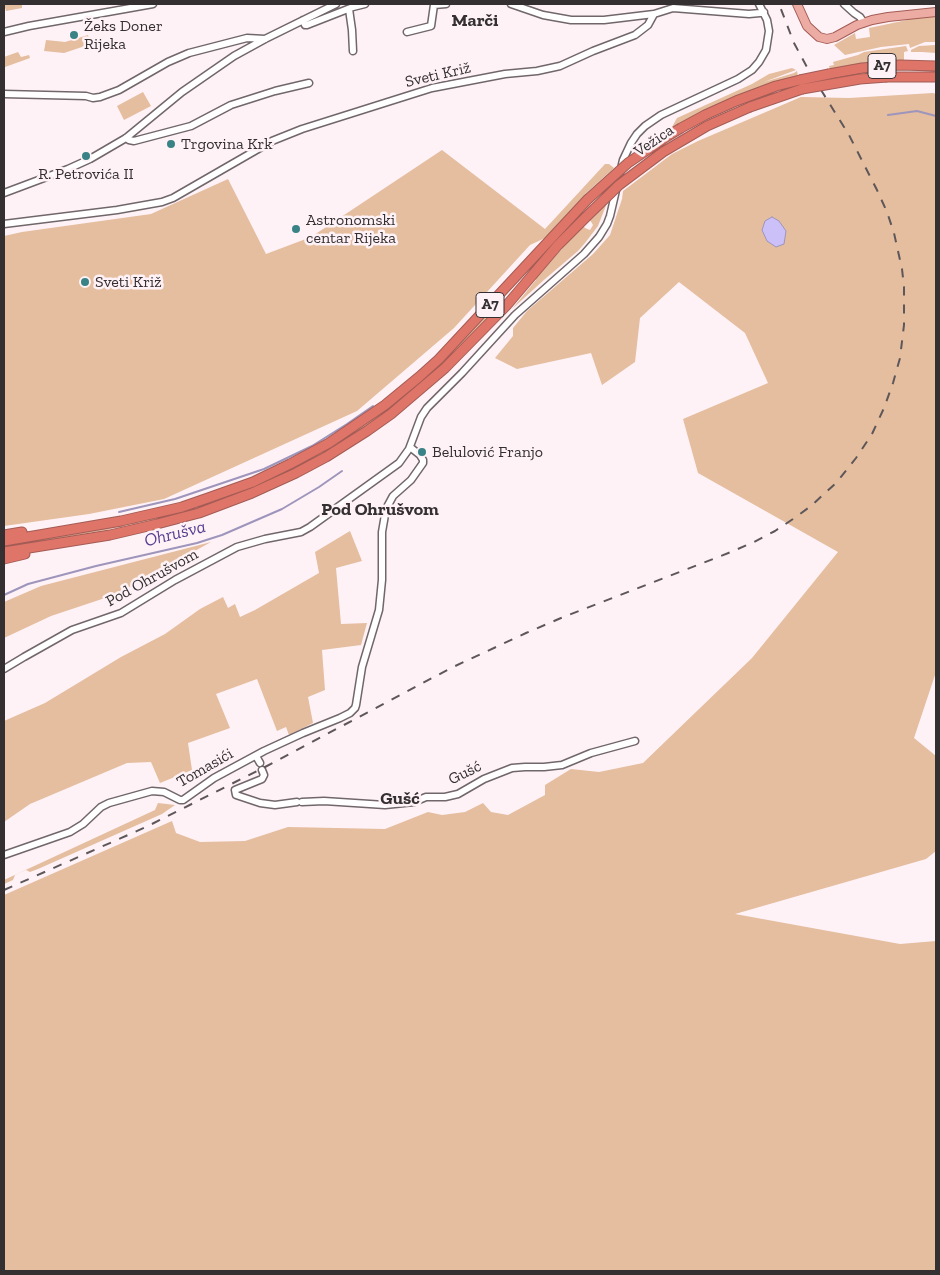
<!DOCTYPE html>
<html>
<head>
<meta charset="utf-8">
<style>
	body { margin:0 }
	#map { position:relative; width:940px; height:1275px; overflow:hidden; background:#fef2f6; font-family:"Zilla Slab",serif }
	canvas { display:block }
	.frame { position:absolute; inset:0; border:5px solid #343031; pointer-events:none }
</style>
</head>
<body>
<div id="map">
<canvas width="940" height="1275"></canvas>
<div class="frame"></div>
</div>
<script>
const ctx = document.querySelector('canvas').getContext('2d');
ctx.lineJoin = 'round';
function fill(path, color) { ctx.fillStyle = color; ctx.fill(path, 'evenodd'); }
const poly = rows => new Path2D(rows.map(r => 'M' + r).join(''));
function trace(path, color, width, dash) { ctx.strokeStyle = color; ctx.lineWidth = width; ctx.lineCap = dash ? 'butt' : 'round'; ctx.setLineDash(dash || []); ctx.stroke(path); }
function drawText(font, color, halo, rows, align = 'center') {
  ctx.font = font + ' "Zilla Slab",serif'; ctx.lineWidth = 5; ctx.setLineDash([]); ctx.textBaseline = 'middle'; ctx.strokeStyle = halo; ctx.fillStyle = color; for (const [text, x, y, turn = 0] of rows) {
    ctx.save(); ctx.translate(x, y); ctx.rotate((+turn || 0) * Math.PI / 180); ctx.textAlign = isNaN(turn) ? turn : align; if (halo) ctx.strokeText(text, 0, 0); ctx.fillText(text, 0, 0); ctx.restore();
  }
}
const green = poly([
	[4,4,22,4,22,8,6,11],
	[936,16,936,42,925,42,910,48,909,44,881,47,845,55,834,45,855,33,856,39,870,37,869,28,907,20,907,18],
	[88,35,91,44,64,53,44,51,46,40,65,42],
	[936,45,936,53,922,52,911,52,911,50,919,46],
	[906,46,908,51,904,52,904,61,858,64,830,69,829,66,834,65,833,62,858,55,864,52],
	[18,52,21,57,29,55,30,58,5,67,4,63,4,57],
	[792,68,796,70,764,82,794,73,797,71,798,76,759,87,736,96,672,127,677,118,752,84,769,74],
	[143,92,151,106,124,120,117,106],
	[933,93,936,94,936,672,914,738,936,756,936,851,926,859,735,914,900,944,936,941,936,1271,4,1271,4,895,172,821,176,833,200,842,245,841,288,827,385,829,428,812,442,815,465,812,483,803,491,812,508,815,545,795,545,785,571,769,599,772,643,763,752,658,838,552,698,473,683,419,768,383,745,333,679,282,640,318,635,362,602,385,591,353,517,369,495,358,513,336,513,328,527,311,593,254,610,235,622,199,623,191,672,154,698,141,801,97,849,98],
	[442,150,545,229,605,164,609,164,614,168,584,195,585,197,545,238,530,245,454,328,357,411,164,499,89,514,4,526,4,236,22,232,151,214,228,179,266,254,311,237],
	[607,203,598,226,585,243,578,251,545,279,512,309,536,280,536,277,583,226,585,228,590,230,593,225,590,220],
	[501,301,502,302,491,315,447,361,405,397,376,420,346,439,283,475,252,488,213,503,166,517,105,530,4,548,4,546,122,525,174,513,212,502,249,488,300,464,358,429,397,402,435,369],
	[350,531,362,561,336,568,341,624,367,623,361,645,322,650,325,690,308,697,313,723,289,735,286,727,277,731,257,679,216,694,230,728,188,743,192,770,160,783,151,762,127,763,30,804,4,822,4,721,45,703,121,657,165,634,200,609,223,597,228,608,235,604,240,617,255,610,319,573,315,552],
	[211,542,117,594,51,616,4,638,4,602,41,586],
	[158,803,175,805,162,814,38,869,30,872,26,870,15,875,13,880,4,884,4,880,155,810]
]);
const water = poly([
	[772,217,779,221,786,231,784,244,776,247,767,241,762,230,765,221,772,217]
]);
const stream = poly([
	[888,115,917,111,936,116],
	[119,512,175,499,264,469,312,446,347,424,373,406],
	[4,595,28,584,96,566,197,543,222,535,282,509,319,487,342,471]
]);
const minor = poly([
	[511,4,543,15,571,20,604,20,654,14],
	[844,4,854,13,860,17,864,23],
	[349,9,352,30,353,51],
	[303,20,305,25,307,25,353,7,365,4],
	[4,32,29,26,153,4],
	[407,32,431,26,434,5,446,4],
	[4,94,86,96,93,98,100,97,119,90,168,62,189,53,247,38,265,39],
	[126,138,129,140,134,141,191,126,231,105,275,91,309,83],
	[4,193,68,169,90,159,126,138,182,92,234,56,265,39,336,4],
	[4,224,117,210,162,202,173,198,272,141,302,129,432,88,505,74,537,71,560,66,593,51,635,35,648,25,654,14,673,8,749,14,760,13,764,12],
	[4,669,24,657,72,630,121,613,175,580,237,547,265,539,301,532,310,527,399,463,409,449,421,417,427,408,462,373,515,315,584,254,599,237,607,224,610,216,623,160,631,143,637,134,645,126,661,115,738,79,752,70,759,62,766,50,769,31,767,20,759,4],
	[256,756,260,763],
	[262,770,264,775,262,779,235,790,236,795,260,803,275,805,297,802],
	[302,802,324,801,385,805,414,802,426,797,445,797,458,794,484,779,512,768,525,767,544,767,562,765,591,753,635,741],
	[4,855,70,832,83,824,101,807,109,803,152,791,164,792,180,800,183,800,214,778,264,751,303,733,340,718,350,713,355,708,356,705,362,667,379,610,382,580,382,532,386,509,393,496,411,480,423,463,423,460,420,455,410,447]
]);
const major = poly([
	[797,4,807,26,819,37,827,39,835,37,857,25,872,20,888,17,936,12]
]);
const highway = poly([
	[829,74,862,68,900,65,936,66],
	[887,77,936,77],
	[750,107,802,89],
	[681,128,705,115,736,101,776,86,800,80],
	[4,535,22,532],
	[4,541,121,521,182,507,208,498,253,482,290,464,329,443,385,405,419,377,439,359,588,199],
	[4,552,110,535,157,524,199,513,252,493,296,473,326,457,367,431,391,414,445,368,506,306,558,245,586,217],
	[4,559,25,554]
]);
const rail = poly([
	[4,890,146,827,265,767,451,668,526,633,561,618,731,552,754,542,775,531,793,519,811,506,837,482,856,458,872,434,884,408,893,383,900,358,904,325,904,287,902,269,894,233,887,212,877,190,849,135,808,69,794,43,779,4]
]);
const highwayBridge = poly([
	[800,80,829,74],
	[802,89,860,79,887,77],
	[588,199,628,163,666,137,681,128],
	[586,217,619,185,663,152,707,126,750,107]
]);
const markers = [
	[74,35,5,"#398285"],
	[171,144,5,"#398285"],
	[86,156,5,"#398285"],
	[296,229,5,"#398285"],
	[85,282,5,"#398285"],
	[422,452,5,"#398285"]
];
const shields = [
	[882,66,28],
	[490,305,28]
];
const shieldNames = [
	["A7",882,66],
	["A7",490,305]
];
const poiNames = [
	["Žeks Doner",84,26],
	["Rijeka",84,44],
	["Trgovina Krk",181,144],
	["R. Petrovića II",86,174,"center"],
	["Astronomski",306,220],
	["centar Rijeka",306,238],
	["Sveti Križ",95,282],
	["Belulović Franjo",432,452]
];
const streetNames = [
	["Sveti Križ",438,75,-13],
	["Vežica",654,141,-34],
	["Pod Ohrušvom",152,578,-29],
	["Tomasići",205,768,-30],
	["Gušć",465,773,-26]
];
const neighbourhoodNames = [
	["Marči",475,21],
	["Pod Ohrušvom",380,510],
	["Gušć",400,799]
];
const waterNames = [
	["Ohrušva",175,534,-14]
];
fill(green, '#e5bd9f');
fill(water, '#cbc0f8');
trace(water, '#9e95bc', 1);
trace(stream, '#9e95bc', 2);
trace(minor, '#71676a', 9);
trace(major, '#a35c55', 10);
trace(highway, '#a35c55', 11);
trace(minor, '#fff', 6);
trace(major, '#ecaca4', 8);
trace(highway, '#df7468', 9);
trace(rail, '#5d5759', 2, [9, 9]);
trace(highwayBridge, '#a35c55', 11, []);
trace(highwayBridge, '#df7468', 9);
for (const [x, y, r, color] of markers) { const dot = new Path2D(); dot.arc(x, y, r, 0, 2 * Math.PI); ctx.fillStyle = color; ctx.fill(dot); trace(dot, '#fef2f6', 2); }
for (const [x, y, w] of shields) { const box = new Path2D(); box.roundRect(x - w / 2, y - 12.5, w, 25, 4); ctx.fillStyle = '#fef2f6'; ctx.fill(box); trace(box, '#343031', 1); }
drawText('bold 15px', '#343031', null, shieldNames);
drawText('16px', '#343031', '#fef2f6', poiNames, 'left');
drawText('16px', '#343031', '#fef2f6', streetNames);
drawText('bold 18px', '#343031', '#fef2f6', neighbourhoodNames);
drawText('italic 18px', '#574091', '#fef2f6', waterNames);
</script>
</body>
</html>
